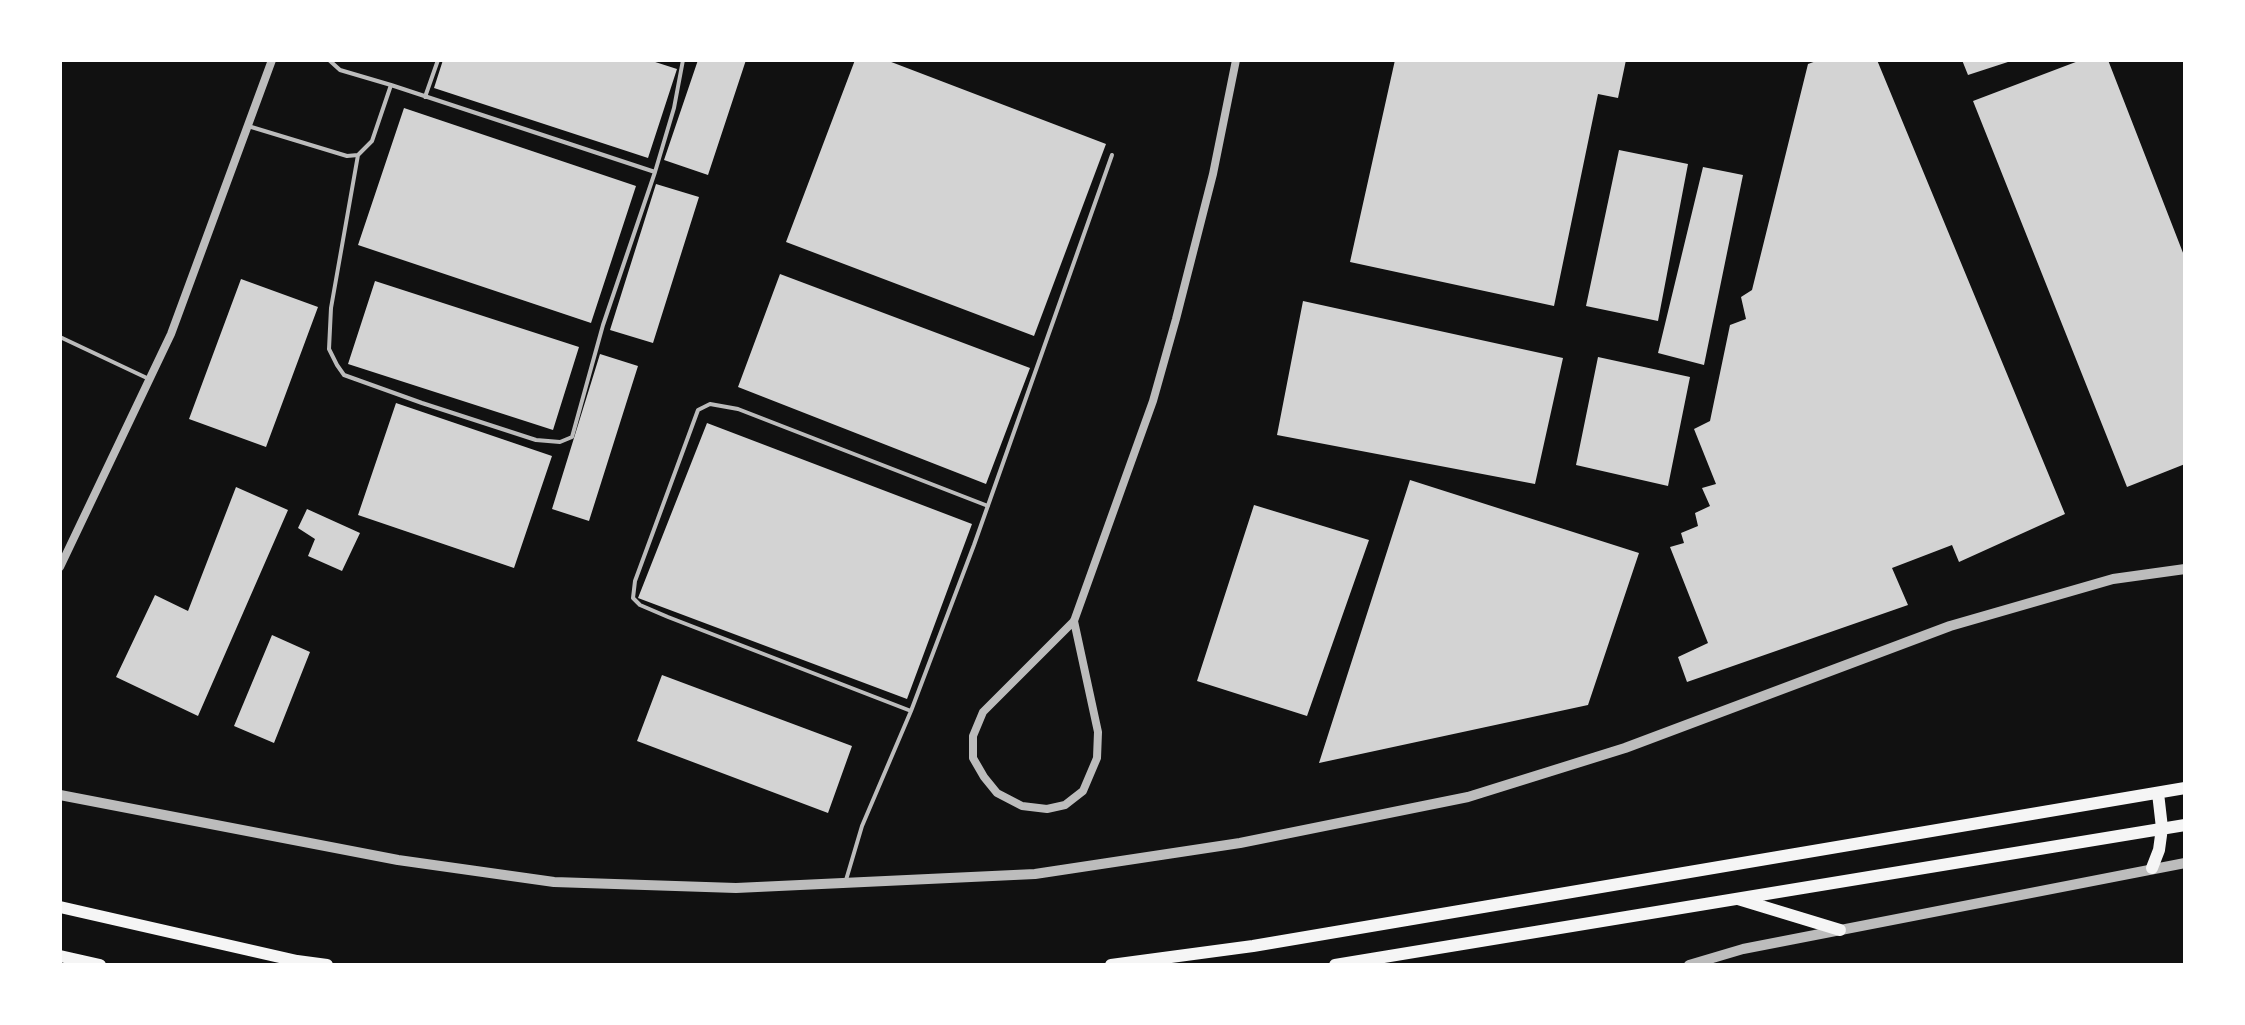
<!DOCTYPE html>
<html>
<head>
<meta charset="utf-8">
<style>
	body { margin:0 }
	#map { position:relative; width:2245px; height:1025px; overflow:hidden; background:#111; font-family:"Fira Sans Condensed",sans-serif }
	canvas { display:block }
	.frame { position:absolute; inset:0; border:62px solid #fff; pointer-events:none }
</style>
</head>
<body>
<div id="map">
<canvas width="2245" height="1025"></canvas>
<div class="frame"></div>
</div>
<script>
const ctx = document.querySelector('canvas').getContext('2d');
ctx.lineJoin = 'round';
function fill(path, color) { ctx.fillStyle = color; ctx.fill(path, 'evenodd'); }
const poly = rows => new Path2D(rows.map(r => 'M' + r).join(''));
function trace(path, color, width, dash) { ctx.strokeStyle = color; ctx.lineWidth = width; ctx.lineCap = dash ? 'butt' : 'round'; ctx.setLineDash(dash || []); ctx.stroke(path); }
const building = poly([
	[443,60,649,60,677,69,648,158,434,88],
	[698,60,746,60,708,175,664,160],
	[855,60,886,60,1106,144,1034,336,786,242],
	[1395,60,1626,60,1618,98,1598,94,1554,306,1350,262],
	[1819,60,1877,60,2065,514,1959,562,1952,545,1892,568,1908,605,1687,682,1678,657,1708,643,1670,547,1684,543,1681,533,1698,526,1695,513,1710,506,1702,488,1716,484,1694,429,1710,421,1730,325,1746,319,1741,297,1752,290,1808,64],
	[1962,60,2011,60,2011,61,1968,75],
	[2081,60,2108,60,2185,258,2185,464,2127,487,1973,101],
	[404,108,636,186,591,323,358,245],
	[1619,150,1688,164,1658,321,1586,306],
	[1703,167,1743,175,1704,365,1658,353],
	[656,184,699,197,653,343,610,330],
	[780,274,1030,368,986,484,738,387],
	[241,279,318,307,266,447,189,419],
	[375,281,579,347,553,430,348,364],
	[1303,301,1563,358,1535,484,1277,435],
	[600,354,638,366,589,521,552,509],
	[1598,357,1690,377,1668,486,1576,465],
	[396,403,552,456,514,568,358,515],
	[707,423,972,524,907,699,638,598],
	[1410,480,1639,553,1588,705,1319,763],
	[236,487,288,510,198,716,116,677,155,595,188,611],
	[1254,505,1369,540,1307,716,1197,681],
	[307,509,360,533,342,571,308,556,315,539,298,528],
	[272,635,310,652,274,743,234,726],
	[662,675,852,746,828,813,637,741]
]);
const service = poly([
	[329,60,340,70,391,85],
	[425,97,438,60],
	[248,126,347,156,358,155,372,141,391,85,655,172,674,108,683,60],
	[358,155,331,308,329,349,337,365,344,375,422,403,536,440,560,442,572,437,603,325,655,172],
	[60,337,149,379],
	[911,711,668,617,640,605,633,598,635,581,698,410,710,404,738,409,988,506],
	[846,880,862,826,911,711,974,545,1112,155]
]);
const minor = poly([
	[60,567,171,334,272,60],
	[1074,621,1098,732,1097,758,1083,791,1065,805,1047,809,1022,806,997,793,984,777,973,758,973,736,983,712,1074,621,1153,401,1176,319,1213,174,1236,60]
]);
const tertiary = poly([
	[60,795,398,860,554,882,736,888,1035,874,1240,843,1468,797,1625,748,1950,626,2113,579,2185,569],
	[1689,965,1743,949,2185,863]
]);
const primary = poly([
	[2152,868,2159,850,2162,828,2158,793],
	[1738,899,1840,930],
	[60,907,297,961,327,965],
	[60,956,100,965],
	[1111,965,1253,946,2185,788],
	[1335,965,2185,825]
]);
fill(building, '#d3d3d3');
trace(service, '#bcbcbc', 4);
trace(minor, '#bcbcbc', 8);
trace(tertiary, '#bcbcbc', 10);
trace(primary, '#f5f5f5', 12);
</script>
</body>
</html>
